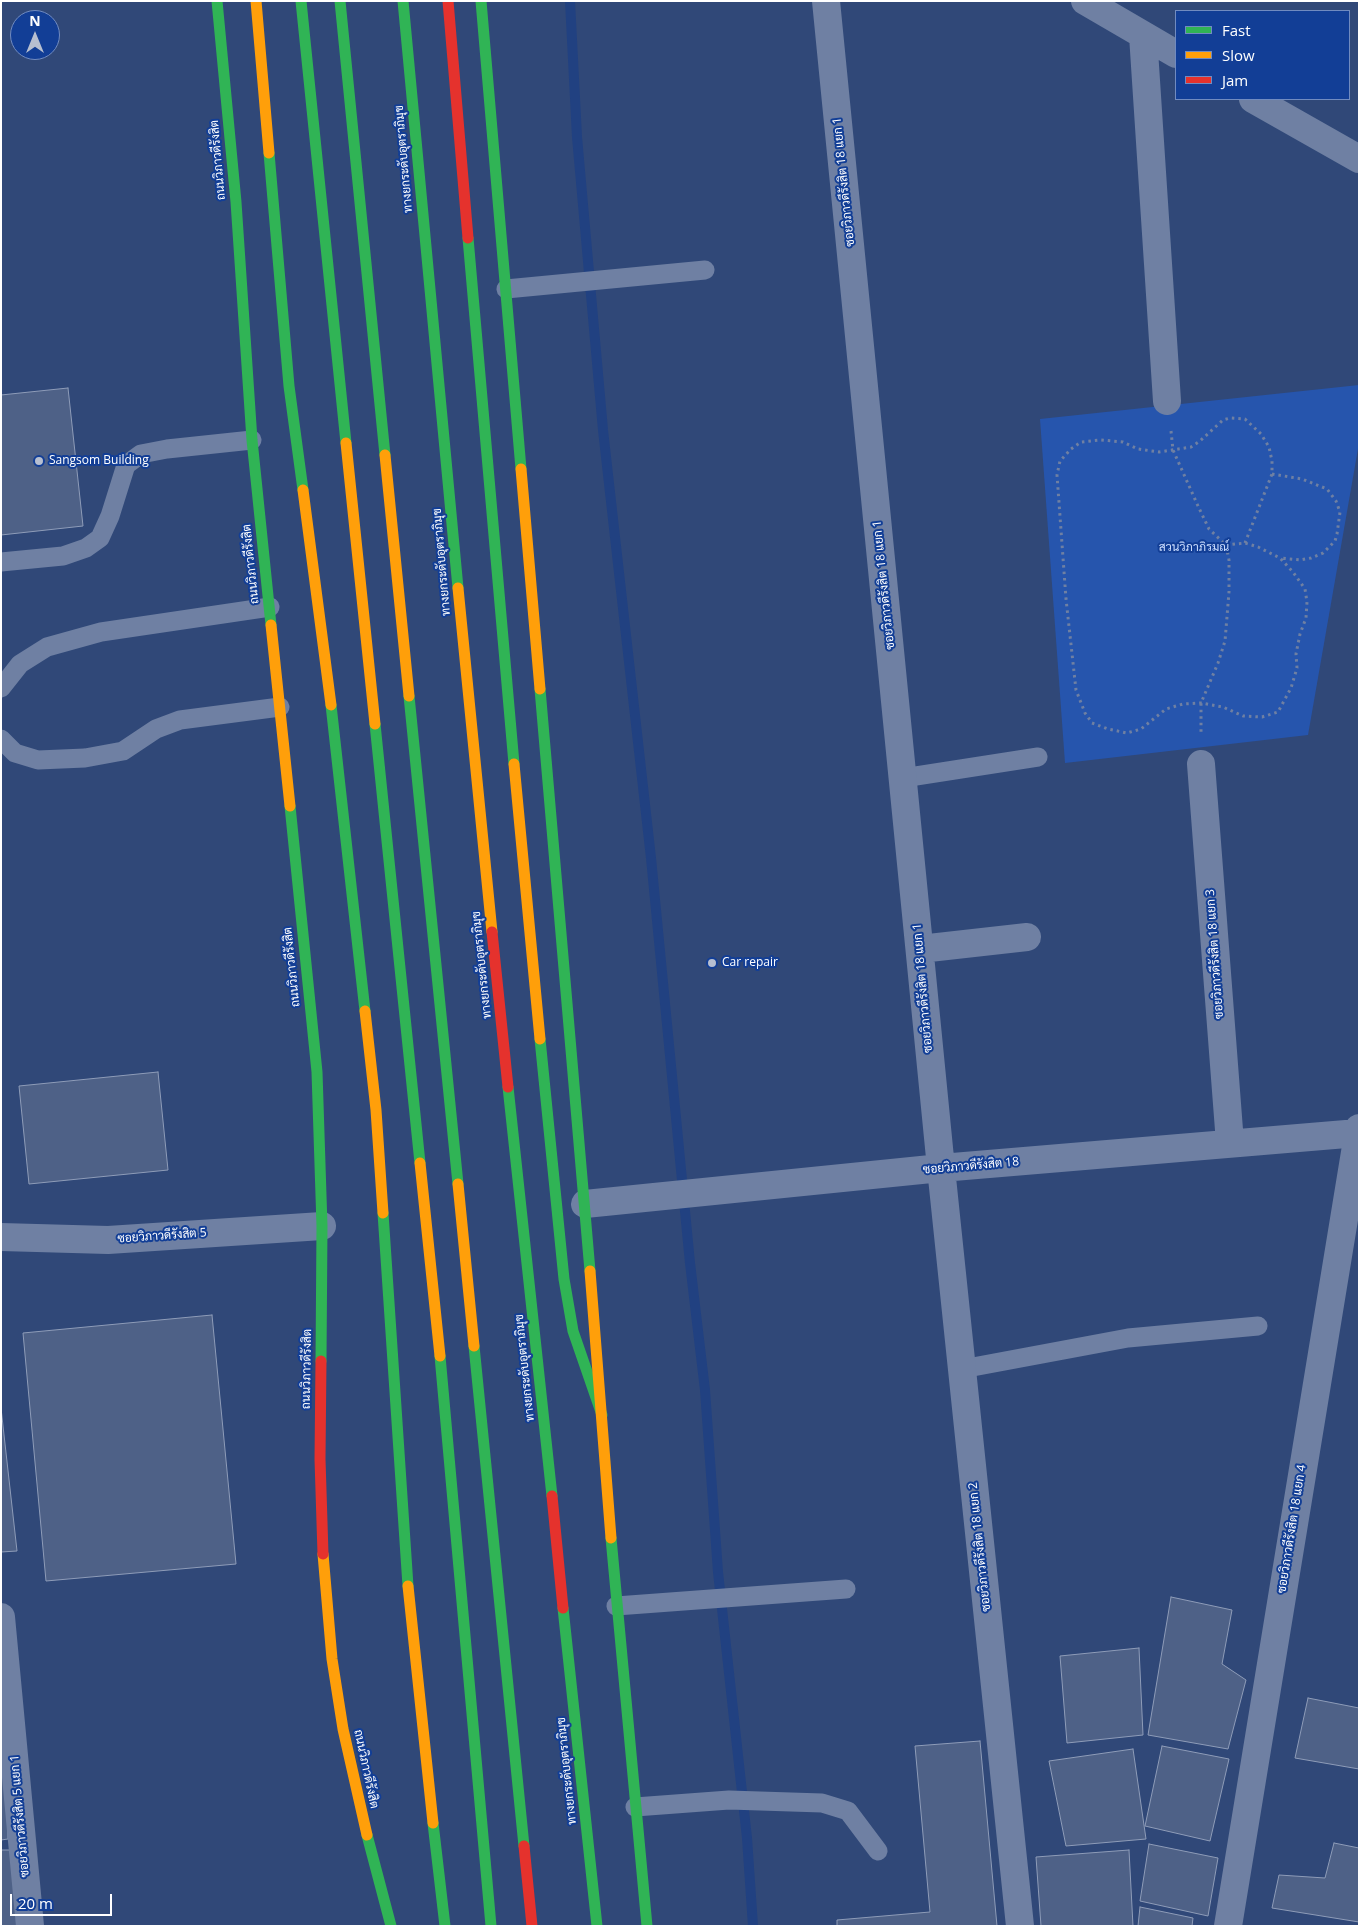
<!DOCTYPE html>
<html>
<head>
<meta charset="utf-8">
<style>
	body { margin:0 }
	#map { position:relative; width:1360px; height:1927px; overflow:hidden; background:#304878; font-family:"Open Sans",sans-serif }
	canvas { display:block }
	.frame { position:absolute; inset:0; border:2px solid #fff; pointer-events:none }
	.legend { position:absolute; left:1175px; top:10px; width:175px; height:90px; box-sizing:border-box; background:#123e96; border:1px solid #718bc0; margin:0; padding:6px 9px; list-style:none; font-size:15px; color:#fff }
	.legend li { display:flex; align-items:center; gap:10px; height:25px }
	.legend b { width:25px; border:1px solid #718bc0 }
	.north { position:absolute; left:10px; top:10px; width:50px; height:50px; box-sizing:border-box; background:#123e96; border:1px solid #718bc0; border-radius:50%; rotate:0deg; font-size:14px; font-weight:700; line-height:20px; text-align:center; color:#fff }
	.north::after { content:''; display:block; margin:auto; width:18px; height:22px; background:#b7bfd0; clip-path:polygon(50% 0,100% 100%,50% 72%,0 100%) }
	.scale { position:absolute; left:10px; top:1894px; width:102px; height:22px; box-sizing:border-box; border:2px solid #fff; border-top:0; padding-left:6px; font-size:15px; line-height:18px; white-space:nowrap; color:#fff; -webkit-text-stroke:4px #123e96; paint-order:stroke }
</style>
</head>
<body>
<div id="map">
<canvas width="1360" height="1927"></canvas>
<div class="frame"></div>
<ul class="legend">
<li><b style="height:6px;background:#30b455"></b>Fast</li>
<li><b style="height:6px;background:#ff9f0a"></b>Slow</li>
<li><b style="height:6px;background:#e5322d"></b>Jam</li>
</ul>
<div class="north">N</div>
<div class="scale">20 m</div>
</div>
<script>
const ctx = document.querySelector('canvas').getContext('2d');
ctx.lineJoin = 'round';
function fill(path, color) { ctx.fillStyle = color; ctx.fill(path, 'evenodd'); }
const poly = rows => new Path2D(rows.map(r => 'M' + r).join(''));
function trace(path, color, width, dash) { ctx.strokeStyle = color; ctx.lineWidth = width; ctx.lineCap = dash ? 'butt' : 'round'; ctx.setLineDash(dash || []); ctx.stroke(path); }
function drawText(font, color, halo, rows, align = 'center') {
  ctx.font = font + ' "Open Sans",Sarabun,sans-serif'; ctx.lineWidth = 4; ctx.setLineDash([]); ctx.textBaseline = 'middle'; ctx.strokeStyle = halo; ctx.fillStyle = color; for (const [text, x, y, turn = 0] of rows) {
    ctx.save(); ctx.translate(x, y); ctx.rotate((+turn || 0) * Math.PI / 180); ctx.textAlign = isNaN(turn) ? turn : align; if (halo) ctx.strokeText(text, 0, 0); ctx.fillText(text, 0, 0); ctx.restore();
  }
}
const green = poly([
	[1359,385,1359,443,1308,735,1065,763,1040,419]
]);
const stream = poly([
	[570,1,577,137,603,430,651,858,690,1263,705,1390,718,1572,747,1838,753,1926]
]);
const building = poly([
	[68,388,83,526,1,535,1,395,68,388],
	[158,1072,168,1170,29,1184,19,1086,158,1072],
	[212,1315,236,1564,46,1581,23,1333,212,1315],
	[1,1408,17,1551,1,1552,1,1408],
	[1171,1597,1232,1610,1222,1664,1246,1680,1228,1749,1148,1735,1171,1597],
	[1139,1648,1143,1735,1067,1743,1060,1656,1139,1648],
	[1308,1698,1359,1708,1359,1769,1295,1758,1308,1698],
	[980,1741,997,1926,837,1926,837,1920,930,1912,915,1746,980,1741],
	[1162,1746,1229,1759,1210,1841,1145,1826,1162,1746],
	[1133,1749,1146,1839,1066,1846,1049,1761,1133,1749],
	[1,1756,5,1756,8,1839,1,1840,1,1756],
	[1334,1843,1359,1848,1359,1922,1272,1908,1279,1875,1325,1878,1334,1843],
	[1149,1844,1218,1858,1208,1916,1140,1901,1149,1844],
	[1,1850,12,1850,18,1926,1,1926,1,1850],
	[1129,1850,1133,1926,1041,1926,1036,1857,1129,1850],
	[1140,1907,1193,1918,1192,1926,1138,1926,1140,1907]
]);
const path = poly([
	[1171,431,1173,450,1198,506,1209,529,1226,545,1229,560,1229,592,1225,641,1218,663,1201,703,1201,735],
	[1272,474,1302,479,1327,489,1336,501,1340,512,1337,534,1335,541,1323,553,1311,558,1300,560,1281,558],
	[1226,545,1245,543,1258,547,1280,558,1293,572,1305,589,1307,602,1306,618,1300,634,1296,654,1297,668,1291,688,1278,712,1262,717,1243,716,1223,707,1201,703,1183,704,1166,709,1141,729,1127,733,1108,729,1092,723,1085,713,1076,690,1066,599,1057,475,1060,461,1071,449,1081,442,1101,440,1123,442,1138,449,1159,452,1191,447,1200,441,1223,420,1230,418,1245,419,1261,434,1269,447,1272,461,1272,474,1245,543]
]);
const lane = poly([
	[506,289,705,270],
	[1,562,63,556,86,548,100,538,110,516,126,465,141,454,167,449,252,440],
	[1,688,20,664,47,647,101,632,270,607],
	[1,739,15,753,38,760,85,758,123,751,156,729,180,720,280,707],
	[903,778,1038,757],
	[962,1369,1128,1338,1258,1326],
	[616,1606,846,1589],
	[635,1807,729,1800,822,1803,848,1811,878,1851]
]);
const street = poly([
	[826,1,941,1168,1020,1926],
	[1085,1,1176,54],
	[1143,35,1167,401],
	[1253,99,1359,159],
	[1201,764,1230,1143],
	[920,949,1027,937],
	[585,1204,941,1168,1358,1133],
	[1,1237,108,1240,322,1226],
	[1,1617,30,1926],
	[1228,1926,1359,1128]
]);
const fast = poly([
	[217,1,236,202,252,440,271,625],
	[301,1,346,443],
	[340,1,385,455],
	[403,1,458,588],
	[481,1,521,469],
	[269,153,289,386,303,490],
	[468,238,514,764],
	[540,689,590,1271],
	[409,696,458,1184],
	[331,705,365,1011],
	[375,724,420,1163],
	[290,806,317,1072,322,1226,321,1361],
	[540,1039,564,1279,573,1331,602,1415],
	[508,1087,552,1496],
	[383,1213,408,1586],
	[474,1346,524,1846],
	[440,1356,491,1926],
	[611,1538,647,1926],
	[563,1608,597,1926],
	[433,1823,445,1926],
	[367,1835,391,1926]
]);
const slow = poly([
	[256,1,269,153],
	[346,443,375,724],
	[385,455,409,696],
	[521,469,540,689],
	[303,490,331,705],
	[458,588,492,932],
	[271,625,290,806],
	[514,764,540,1039],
	[365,1011,376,1110,383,1213],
	[420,1163,440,1356],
	[458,1184,474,1346],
	[590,1271,611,1538],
	[323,1554,332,1659,343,1729,367,1835],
	[408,1586,433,1823]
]);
const jam = poly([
	[448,1,468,238],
	[492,932,508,1087],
	[321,1361,320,1459,323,1554],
	[552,1496,563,1608],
	[524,1846,532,1926]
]);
const markers = [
	[39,461,5,"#b7bfd0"],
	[712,963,5,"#b7bfd0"]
];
const streetNames = [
	["ทางยกระดับอุตราภิมุข",404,159,-95],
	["ถนนวิภาวดีรังสิต",218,160,-95],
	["ซอยวิภาวดีรังสิต 18 แยก 1",844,182,-96],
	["ทางยกระดับอุตราภิมุข",442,562,-95],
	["ถนนวิภาวดีรังสิต",251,564,-96],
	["ซอยวิภาวดีรังสิต 18 แยก 1",884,585,-96],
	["ซอยวิภาวดีรังสิต 18 แยก 3",1215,954,-94],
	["ทางยกระดับอุตราภิมุข",482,965,-96],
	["ถนนวิภาวดีรังสิต",292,967,-96],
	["ซอยวิภาวดีรังสิต 18 แยก 1",923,988,-95],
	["ซอยวิภาวดีรังสิต 18",971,1166,-5],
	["ซอยวิภาวดีรังสิต 5",162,1236,-4],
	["ทางยกระดับอุตราภิมุข",525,1368,-96],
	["ถนนวิภาวดีรังสิต",307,1369,-89],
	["ซอยวิภาวดีรังสิต 18 แยก 4",1292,1529,-81],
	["ซอยวิภาวดีรังสิต 18 แยก 2",980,1547,-96],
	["ถนนวิภาวดีรังสิต",366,1769,78],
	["ทางยกระดับอุตราภิมุข",567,1771,-96],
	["ซอยวิภาวดีรังสิต 5 แยก 1",20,1816,-95]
];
const poiNames = [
	["Sangsom Building",49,461],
	["Car repair",722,963]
];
const parkNames = [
	["สวนวิภาภิรมณ์",1194,548]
];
fill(green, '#2655ad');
trace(stream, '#214181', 10);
fill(building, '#4e6187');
trace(building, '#8e9cb8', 1);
trace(path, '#6f80a3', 3, [2.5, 4]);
trace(lane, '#6f80a3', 19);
trace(street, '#6f80a3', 28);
trace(fast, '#30b455', 11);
trace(slow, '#ff9f0a', 11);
trace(jam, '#e5322d', 11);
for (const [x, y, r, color] of markers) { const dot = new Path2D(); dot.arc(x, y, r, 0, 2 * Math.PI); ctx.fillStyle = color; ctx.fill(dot); trace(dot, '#123e96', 2); }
drawText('12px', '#fff', '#123e96', streetNames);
drawText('12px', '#fff', '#123e96', poiNames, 'left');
drawText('12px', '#cadcfd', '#123e96', parkNames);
</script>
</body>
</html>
